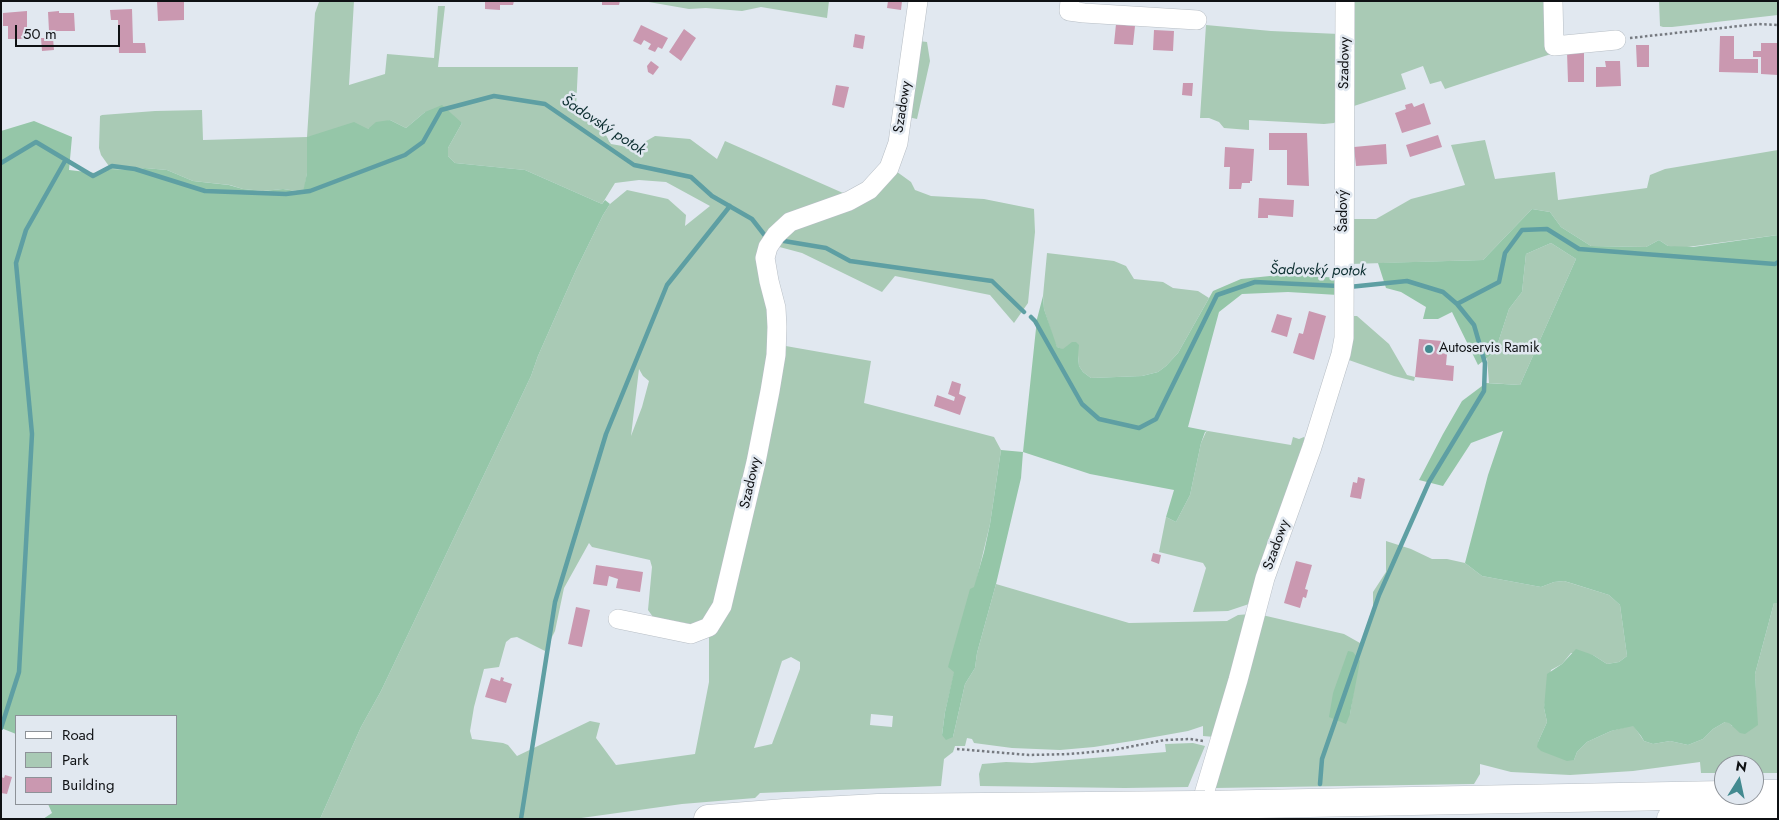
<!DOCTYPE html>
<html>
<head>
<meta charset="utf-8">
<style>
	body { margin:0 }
	#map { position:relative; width:1779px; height:820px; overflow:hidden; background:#e1e8f0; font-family:Jost,sans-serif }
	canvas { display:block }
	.frame { position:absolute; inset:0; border:2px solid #0f1114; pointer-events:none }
	.legend { position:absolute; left:15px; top:715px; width:162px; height:90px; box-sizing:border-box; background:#e1e8f0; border:1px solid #8d9298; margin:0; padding:6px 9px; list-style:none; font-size:15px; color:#0f1114 }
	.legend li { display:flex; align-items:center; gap:10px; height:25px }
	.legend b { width:25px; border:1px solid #8d9298 }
	.north { position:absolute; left:1714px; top:755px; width:50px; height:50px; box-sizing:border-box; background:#e1e8f0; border:1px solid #8d9298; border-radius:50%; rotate:10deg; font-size:14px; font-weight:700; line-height:20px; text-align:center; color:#0f1114 }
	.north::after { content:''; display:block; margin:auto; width:18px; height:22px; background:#438a90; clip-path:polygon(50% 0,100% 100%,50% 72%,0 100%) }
	.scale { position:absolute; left:15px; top:25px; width:105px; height:22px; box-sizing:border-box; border:2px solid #0f1114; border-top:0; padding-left:6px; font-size:15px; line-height:18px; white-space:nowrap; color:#0f1114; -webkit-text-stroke:4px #e1e8f0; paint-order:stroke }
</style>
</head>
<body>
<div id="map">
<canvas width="1779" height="820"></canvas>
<div class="frame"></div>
<ul class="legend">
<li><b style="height:6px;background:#fff"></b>Road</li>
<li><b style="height:14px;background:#a9cab5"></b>Park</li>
<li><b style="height:14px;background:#ca98b0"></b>Building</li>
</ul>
<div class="north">N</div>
<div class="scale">50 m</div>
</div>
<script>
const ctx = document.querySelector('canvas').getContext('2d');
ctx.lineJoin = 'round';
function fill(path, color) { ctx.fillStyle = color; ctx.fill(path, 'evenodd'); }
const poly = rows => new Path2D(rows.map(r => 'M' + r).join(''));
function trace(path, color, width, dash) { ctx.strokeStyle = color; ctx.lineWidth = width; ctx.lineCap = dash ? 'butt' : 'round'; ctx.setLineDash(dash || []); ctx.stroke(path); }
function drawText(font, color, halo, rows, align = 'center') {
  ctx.font = font + ' Jost,sans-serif'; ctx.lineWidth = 5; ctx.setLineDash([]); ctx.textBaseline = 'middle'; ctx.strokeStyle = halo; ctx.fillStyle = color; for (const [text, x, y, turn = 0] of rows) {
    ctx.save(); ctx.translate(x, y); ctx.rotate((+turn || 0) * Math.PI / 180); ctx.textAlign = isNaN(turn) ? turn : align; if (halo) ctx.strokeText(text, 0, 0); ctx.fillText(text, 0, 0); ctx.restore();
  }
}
const green = poly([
	[322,1,354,1,349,85,385,74,387,54,434,58,438,6,445,6,438,67,578,67,576,108,595,116,611,144,634,148,655,136,690,139,717,159,725,141,843,193,863,199,893,169,911,182,915,190,931,196,984,199,1034,209,1035,232,1028,303,1014,323,990,295,895,276,882,292,802,253,772,245,769,319,764,393,712,614,696,625,653,617,648,610,652,567,650,560,592,547,589,543,564,588,555,631,545,651,517,637,511,638,506,642,499,667,484,669,474,707,470,731,472,739,503,743,508,745,517,756,590,721,600,723,596,738,616,765,695,754,709,682,709,634,780,345,871,361,864,403,994,437,1001,450,990,524,945,712,942,735,953,737,965,684,975,668,977,653,996,584,1129,623,1227,621,1238,615,1250,614,1215,737,1203,736,1203,726,1188,731,1132,741,1094,747,1060,750,1012,748,974,743,972,739,967,738,965,746,955,746,953,752,944,759,941,786,760,793,755,798,682,804,574,819,320,819,361,727,381,691,531,376,538,356,576,270,603,215,610,204,627,190,668,199,686,215,685,226,710,206,666,182,639,180,615,183,602,204,525,170,455,163,448,156,448,148,462,123,425,112,406,128,390,120,368,129,308,137,307,173,304,192,283,189,263,191,243,189,230,185,193,181,167,170,145,168,127,170,111,169,101,155,99,148,100,116,102,115,155,111,202,110,203,140,307,137,315,13,319,2],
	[639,369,643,376,649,381,642,407,631,436],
	[791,657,800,662,800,669,772,744,754,748,782,661],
	[871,714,893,716,892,727,870,725],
	[643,1,829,1,827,18,761,7,742,11,706,8,689,9],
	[1350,1,1550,1,1551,54,1445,89,1441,81,1430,84,1423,66,1401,74,1406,89,1354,106],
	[1659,1,1778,1,1778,15,1672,27,1663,27,1660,26],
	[1206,25,1271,31,1339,34,1338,120,1334,123,1324,124,1249,120,1249,130,1224,128,1219,122,1209,118,1200,118],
	[919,41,927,42,930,61,917,119,908,117],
	[1485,140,1495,179,1555,172,1558,200,1647,188,1650,175,1665,169,1778,150,1778,235,1680,248,1668,246,1659,240,1646,247,1591,246,1561,227,1550,212,1532,209,1483,260,1350,264,1352,219,1376,219,1411,199,1465,185,1451,145],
	[1551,243,1576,259,1520,385,1489,383,1487,358,1495,352,1509,309,1522,292,1526,254],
	[1047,253,1114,261,1126,266,1134,279,1163,282,1173,288,1198,291,1209,298,1178,353,1166,366,1158,372,1142,376,1091,378,1083,372,1079,366,1078,356,1057,347,1054,341,1044,309,1043,296],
	[1351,316,1357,316,1389,344,1407,375,1415,377,1414,381,1394,376,1346,359],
	[1208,431,1291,445,1293,437,1299,439,1304,437,1307,446,1252,603,1228,611,1193,612,1206,568,1203,563,1159,552,1166,517,1176,522,1190,495,1201,443,1206,432],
	[1386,541,1411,549,1432,559,1447,559,1465,563,1482,576,1541,587,1554,582,1564,581,1609,595,1620,605,1627,656,1619,662,1607,664,1593,655,1571,653,1562,664,1551,670,1544,708,1547,722,1538,742,1574,760,1577,752,1587,742,1611,731,1633,725,1644,741,1653,744,1670,741,1688,745,1703,739,1713,729,1725,722,1729,722,1732,726,1757,725,1755,674,1774,603,1778,603,1778,773,1754,773,1754,765,1724,765,1724,773,1701,773,1700,762,1633,771,1570,775,1511,772,1480,764,1480,774,1474,784,1214,788,1262,615,1344,634,1360,643,1373,618,1373,592,1386,572],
	[1354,689,1350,714,1333,693],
	[1193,743,1205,746,1188,787,1125,788,980,786,979,774,982,764,1006,762,1032,763,1166,752,1165,744]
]);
const forest = poly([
	[442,105,462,123,448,148,448,156,455,163,525,170,602,204,605,200,610,204,603,215,576,270,538,356,531,376,381,691,361,727,320,819,43,819,52,813,48,804,176,804,176,716,16,716,16,734,1,728,1,131,34,121,72,137,69,170,95,173,111,169,127,170,145,168,167,170,193,181,229,185,243,189,263,191,283,189,303,192,307,173,307,137,354,122,368,129,376,122,390,120,406,128,425,112],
	[1532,209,1550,212,1561,227,1591,246,1646,247,1659,240,1668,246,1693,247,1778,235,1778,603,1774,603,1755,674,1758,725,1745,734,1740,733,1729,723,1725,722,1713,729,1703,739,1688,745,1670,741,1653,744,1644,741,1641,736,1633,726,1611,731,1587,742,1577,752,1574,760,1567,761,1541,751,1537,747,1538,742,1547,722,1544,708,1547,674,1562,664,1576,649,1593,655,1607,664,1619,662,1627,656,1620,605,1609,595,1574,584,1564,581,1554,582,1541,587,1482,576,1465,563,1488,475,1503,431,1471,443,1443,486,1419,480,1443,434,1462,401,1486,383,1520,385,1576,259,1551,243,1526,254,1522,292,1509,309,1495,352,1478,365,1452,312,1438,319,1423,319,1426,307,1401,292,1386,288,1378,263,1483,260],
	[1289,274,1338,278,1338,295,1288,292,1242,294,1219,312,1188,427,1208,431,1205,432,1201,443,1190,495,1176,522,1166,517,1174,490,1090,474,1023,452,1021,478,996,584,977,653,975,668,965,684,953,737,946,740,942,735,945,712,954,672,948,667,970,589,974,587,984,552,990,524,1001,450,1023,452,1037,319,1043,296,1044,309,1057,347,1063,349,1072,342,1076,342,1079,345,1078,356,1079,366,1083,372,1091,378,1142,376,1158,372,1166,366,1178,353,1213,291,1241,279],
	[1348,651,1353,652,1360,661,1350,714,1346,724,1329,717,1333,693]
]);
const stream = poly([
	[1,163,36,142,93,176,112,166,135,169,205,191,286,194,310,191,405,155,423,142,441,110,494,96,545,104,634,165,691,177,712,196,752,219,766,237,769,238],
	[778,240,826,248,850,261,992,281,1024,312],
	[1349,287,1407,281,1443,292,1457,304,1499,282,1505,253,1522,230,1547,229,1579,249,1775,264,1778,262],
	[1031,317,1035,321,1082,404,1099,419,1139,428,1156,419,1217,295,1255,282,1339,286],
	[1,728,19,672,32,434,16,263,26,230,65,161],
	[1320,784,1322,759,1379,595,1429,482,1484,391,1485,363,1474,325,1457,304],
	[521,819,555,602,606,434,667,285,730,206]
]);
const building = poly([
	[157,1,184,1,184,20,158,21],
	[485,1,514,1,513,5,500,5,500,10,485,9],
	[602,1,620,1,619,5,602,5],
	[888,1,902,1,901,10,887,8],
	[132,9,133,43,145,43,146,53,119,53,118,20,111,20,110,10],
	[27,11,27,39,8,39,8,26,3,26,3,13],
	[59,11,59,13,74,13,75,31,49,31,48,12],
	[1116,24,1135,26,1133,45,1114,44],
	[641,25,668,38,662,49,658,47,655,52,648,49,651,44,644,40,641,45,633,41],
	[684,29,696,38,681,61,669,52],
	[1154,30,1174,31,1173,51,1153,50],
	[855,34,865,36,863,49,853,47],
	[1720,36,1734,36,1734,59,1758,59,1758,73,1719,72],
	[41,38,53,38,54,50,42,51],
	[1761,43,1778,43,1778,75,1761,74,1761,57,1753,57,1753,51,1761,51],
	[1636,45,1649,45,1649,67,1637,67],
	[1567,52,1584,52,1584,82,1568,82],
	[651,61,659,67,653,75,648,72,647,66],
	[1605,61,1620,61,1621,86,1596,87,1596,67,1606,67],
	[1183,83,1193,83,1192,96,1182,95],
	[836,85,849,87,844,108,832,105],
	[1412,103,1414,107,1424,103,1431,124,1402,133,1395,113,1406,109,1405,105],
	[1269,133,1307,133,1309,186,1287,185,1287,150,1269,150],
	[1438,135,1442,147,1410,157,1406,145],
	[1386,144,1387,164,1356,166,1354,147],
	[1225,147,1254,149,1252,181,1250,181,1250,183,1242,183,1241,189,1229,189,1230,167,1224,167],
	[1259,198,1294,200,1293,217,1268,215,1268,218,1258,218],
	[1309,311,1326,316,1314,360,1293,353,1299,333,1303,334],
	[1277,314,1292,318,1287,337,1271,332],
	[1419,339,1442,341,1441,353,1447,354,1446,365,1454,366,1453,381,1415,377],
	[952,381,961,384,959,394,966,397,960,415,934,406,937,395,954,401,955,397,948,394],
	[1358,477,1365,479,1361,499,1350,497,1353,482,1357,483],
	[1153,553,1161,555,1159,564,1151,561],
	[1296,561,1312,565,1305,589,1308,590,1306,598,1303,597,1300,608,1284,603],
	[596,565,643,572,640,592,616,588,618,579,609,576,607,586,593,584],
	[576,607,590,610,582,647,568,644],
	[501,677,504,678,503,681,512,684,506,703,485,697,491,678,500,681],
	[5,775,12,777,7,794,1,793,1,777,4,778]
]);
const path = poly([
	[1630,38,1758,24,1778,25],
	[957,749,1029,755,1070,754,1113,750,1165,740,1190,739,1203,741]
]);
const minor = poly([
	[1070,1,1069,11,1084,13,1197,20],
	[1553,1,1554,46,1616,40],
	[618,619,691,634,709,627,722,606,756,462,770,391,776,355,777,327,776,308,769,281,765,258,768,247,776,235,790,222,849,201,869,190,889,168,898,143,918,1],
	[1204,794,1238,680,1265,578,1312,447,1341,354,1344,338,1345,1]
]);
const highway = poly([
	[1754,794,1778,794],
	[1205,805,1724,795],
	[708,819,785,813,878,808,1195,805],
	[1671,819,1778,817]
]);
const highwayBridge = poly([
	[1195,805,1205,805]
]);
const markers = [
	[1429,349,5,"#438a90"]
];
const streetNames = [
	["Szadowy",1345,63,-89],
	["Szadowy",903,107,-81],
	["Šadový",1344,211,-90],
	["Szadowy",751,483,-77],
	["Szadowy",1277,545,-70]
];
const poiNames = [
	["Autoservis Ramik",1439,349]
];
const waterNames = [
	["Šadovský potok",603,126,33],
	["Šadovský potok",1318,271,1]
];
fill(green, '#a9cab5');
fill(forest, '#95c6a8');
trace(stream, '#5e9fa3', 4.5);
fill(building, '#ca98b0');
trace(minor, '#b7bec5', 20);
trace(highway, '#b7bec5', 29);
trace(path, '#767a80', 2.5, [2.5, 2.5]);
trace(minor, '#fff', 19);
trace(highway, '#fff', 28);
trace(highwayBridge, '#b7bec5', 29, []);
trace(highwayBridge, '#fff', 28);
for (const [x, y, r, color] of markers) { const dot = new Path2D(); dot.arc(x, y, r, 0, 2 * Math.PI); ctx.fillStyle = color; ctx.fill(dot); trace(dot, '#e1e8f0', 2); }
drawText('14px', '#0f1114', '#e1e8f0', streetNames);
drawText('14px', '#0f1114', '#e1e8f0', poiNames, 'left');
drawText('italic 15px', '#0e3032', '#e1e8f0', waterNames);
</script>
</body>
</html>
